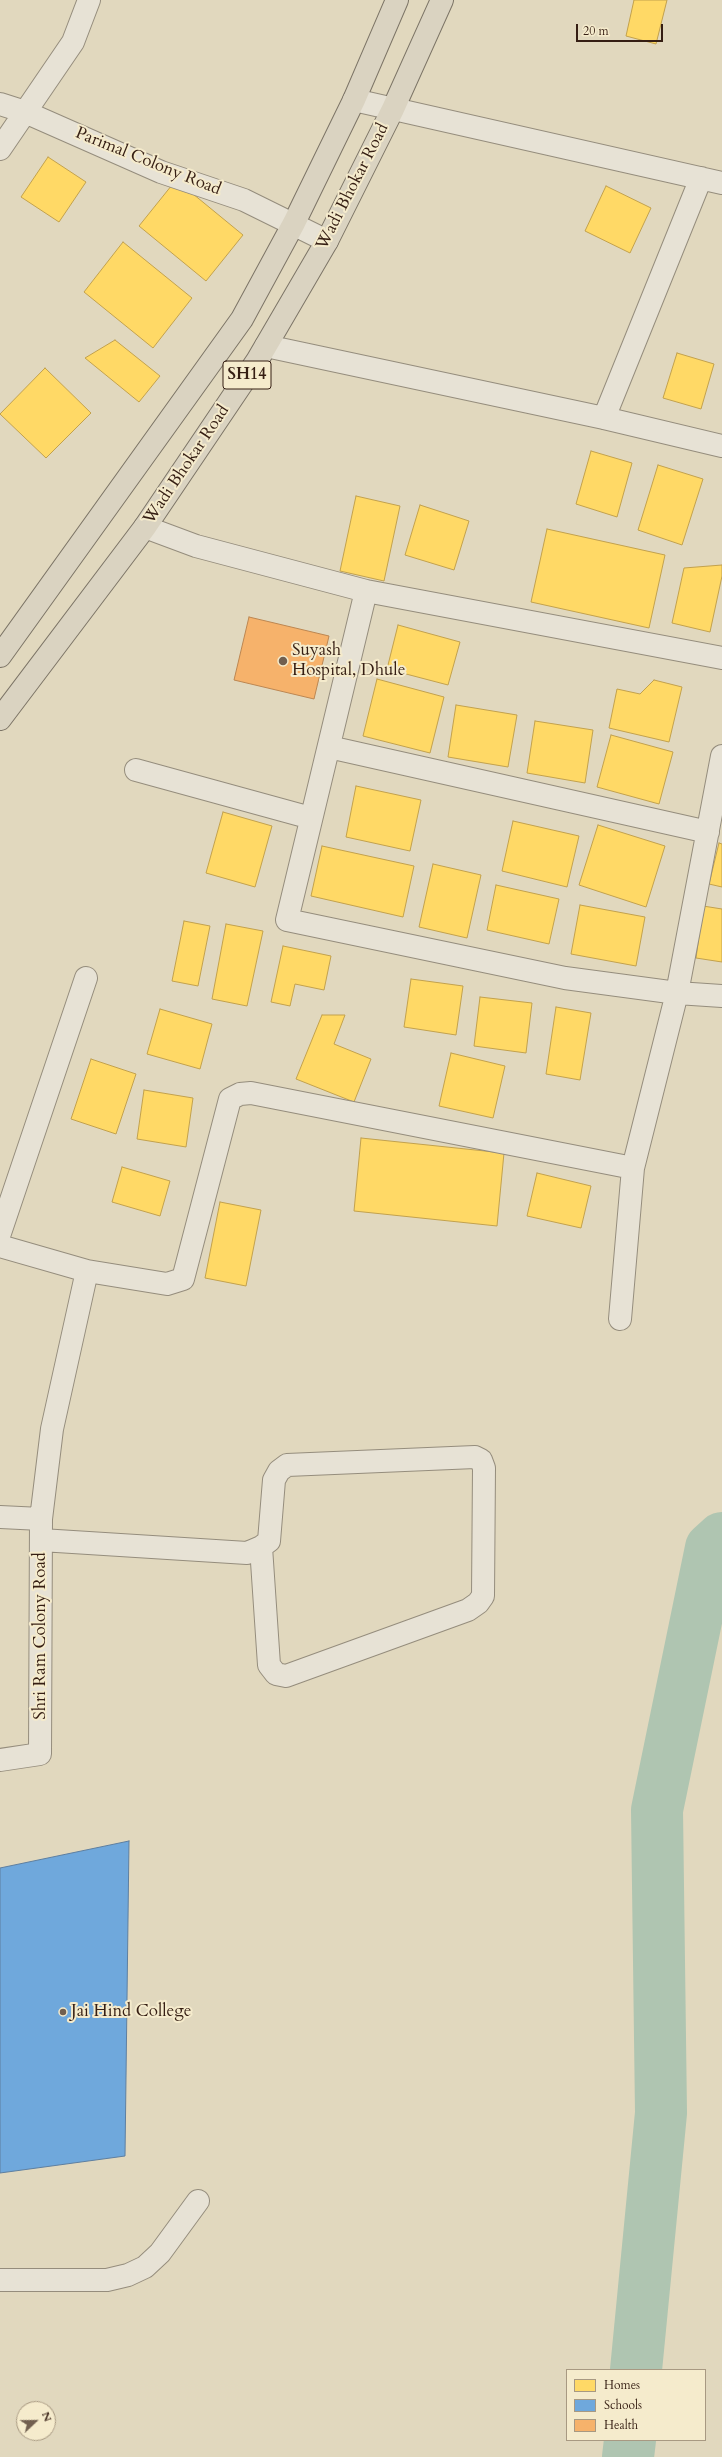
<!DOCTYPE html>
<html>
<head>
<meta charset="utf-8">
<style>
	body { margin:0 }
	#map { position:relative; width:722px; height:2457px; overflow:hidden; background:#e1d8be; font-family:Cardo,serif }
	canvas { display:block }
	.legend { position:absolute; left:566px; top:2369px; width:140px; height:72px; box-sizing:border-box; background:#f5ebcc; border:1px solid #a89982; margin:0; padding:5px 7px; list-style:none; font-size:12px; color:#351e13 }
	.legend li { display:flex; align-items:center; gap:8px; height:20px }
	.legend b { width:20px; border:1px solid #a89982 }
	.north { position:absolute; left:16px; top:2401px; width:40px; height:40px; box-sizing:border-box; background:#f5ebcc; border:1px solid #a89982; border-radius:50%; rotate:68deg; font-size:11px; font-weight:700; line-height:16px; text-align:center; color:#351e13 }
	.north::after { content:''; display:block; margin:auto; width:14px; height:18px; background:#715f4f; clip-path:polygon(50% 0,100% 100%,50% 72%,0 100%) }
	.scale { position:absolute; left:576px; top:24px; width:87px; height:18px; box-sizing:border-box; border:2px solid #351e13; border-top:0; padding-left:5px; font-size:12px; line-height:14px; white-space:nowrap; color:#351e13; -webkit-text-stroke:3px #f5ebcc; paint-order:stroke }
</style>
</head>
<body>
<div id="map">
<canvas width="722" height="2457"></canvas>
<ul class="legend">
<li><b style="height:11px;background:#ffd966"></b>Homes</li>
<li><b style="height:11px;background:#6fa8dc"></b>Schools</li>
<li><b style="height:11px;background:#f6b26b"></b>Health</li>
</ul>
<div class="north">N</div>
<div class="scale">20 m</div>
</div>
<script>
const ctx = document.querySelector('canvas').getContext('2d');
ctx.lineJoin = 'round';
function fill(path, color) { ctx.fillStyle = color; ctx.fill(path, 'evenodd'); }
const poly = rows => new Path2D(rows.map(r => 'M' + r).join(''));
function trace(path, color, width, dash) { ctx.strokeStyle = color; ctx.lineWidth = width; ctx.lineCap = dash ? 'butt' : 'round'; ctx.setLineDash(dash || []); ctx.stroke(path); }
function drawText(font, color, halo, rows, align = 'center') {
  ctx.font = font + ' Cardo,serif'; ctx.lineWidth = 4; ctx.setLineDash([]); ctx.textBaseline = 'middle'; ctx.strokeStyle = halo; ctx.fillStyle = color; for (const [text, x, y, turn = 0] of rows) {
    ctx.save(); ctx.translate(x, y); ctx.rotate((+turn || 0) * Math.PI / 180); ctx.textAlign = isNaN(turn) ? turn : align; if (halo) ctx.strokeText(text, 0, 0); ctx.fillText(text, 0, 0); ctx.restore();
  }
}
const homes = poly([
	[634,0,667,0,656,44,626,36,634,0],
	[48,157,86,182,59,222,21,197,48,157],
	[176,180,243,235,206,281,139,226,176,180],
	[606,186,651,208,630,253,585,231,606,186],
	[123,242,192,298,153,348,84,292,123,242],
	[115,340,160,376,139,402,85,358,115,340],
	[677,353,714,364,701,409,663,398,677,353],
	[45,368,91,413,46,458,0,414,45,368],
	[591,451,632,463,617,517,576,504,591,451],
	[658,465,703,479,682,545,638,530,658,465],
	[356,496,400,506,384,581,340,571,356,496],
	[420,505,469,521,454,570,405,555,420,505],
	[547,529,665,555,649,628,531,602,547,529],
	[722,565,722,576,710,632,672,623,684,568,722,565],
	[398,625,460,642,448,685,387,669,398,625],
	[377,679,444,697,430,753,363,736,377,679],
	[654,680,682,687,669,742,609,728,617,689,640,694,654,680],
	[456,705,517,715,508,767,448,757,456,705],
	[535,721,593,730,585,783,527,773,535,721],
	[611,735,673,752,659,804,597,787,611,735],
	[356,786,421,800,410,851,346,837,356,786],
	[223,812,272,826,255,887,206,873,223,812],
	[513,821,579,836,567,887,502,871,513,821],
	[598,825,665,846,646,907,579,885,598,825],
	[719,843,722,844,722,887,709,884,719,843],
	[322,846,414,866,403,917,311,896,322,846],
	[433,864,481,875,467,938,419,927,433,864],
	[496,885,559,899,549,944,487,930,496,885],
	[580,905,645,917,636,966,571,954,580,905],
	[703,906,722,909,722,962,696,958,703,906],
	[184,921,210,926,198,986,172,981,184,921],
	[226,924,263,931,247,1006,212,999,226,924],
	[283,946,331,956,324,990,295,984,290,1006,271,1002,283,946],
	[411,979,463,986,456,1035,404,1027,411,979],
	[480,997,532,1003,526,1053,474,1046,480,997],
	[556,1007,591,1013,580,1080,546,1074,556,1007],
	[160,1009,212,1024,200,1069,147,1054,160,1009],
	[322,1015,345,1015,334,1044,371,1059,354,1102,296,1079,322,1015],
	[451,1053,505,1066,493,1118,439,1106,451,1053],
	[91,1059,136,1074,116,1134,71,1119,91,1059],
	[144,1090,193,1098,186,1147,137,1139,144,1090],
	[361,1138,504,1153,497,1226,354,1211,361,1138],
	[122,1167,170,1181,160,1216,112,1202,122,1167],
	[537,1173,591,1186,581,1228,527,1216,537,1173],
	[220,1202,261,1210,246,1286,205,1278,220,1202],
	[0,2078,91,2078,89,2127,0,2132,0,2078]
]);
const schools = poly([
	[129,1841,125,2156,0,2173,0,1868,129,1841]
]);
const health = poly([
	[249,617,329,636,314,699,234,680,249,617]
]);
const river = poly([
	[636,2370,661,2113,657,1810,711,1548,722,1538],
	[628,2457,630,2440]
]);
const minor = poly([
	[354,100,722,183],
	[0,104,25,112,161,172,244,200,327,241],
	[0,149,73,42,89,0],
	[266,346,604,418,722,446],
	[604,418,701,178],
	[145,527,196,546,366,591,722,658],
	[366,591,287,920,565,978,677,993,722,996],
	[329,747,708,832],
	[136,770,311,818],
	[0,1233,86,978],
	[0,1246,87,1271,52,1429,41,1519],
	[87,1271,167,1284,183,1279,230,1099,240,1094,251,1093,633,1168],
	[620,1319,633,1168,677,993,722,756],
	[0,1517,41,1519,40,1754,0,1760],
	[41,1540,247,1553,261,1547,269,1541,274,1480,279,1471,287,1465,475,1457,481,1460,484,1468,483,1596,478,1603,468,1610,286,1676,276,1674,269,1665,261,1547],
	[0,2280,107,2280,128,2275,145,2267,160,2253,198,2201]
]);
const major = poly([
	[0,656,242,319,294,223,354,100,397,0],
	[0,719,145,527,257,361,327,241,393,109,442,0]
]);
const markers = [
	[283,661,5,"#715f4f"],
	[63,2012,4,"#715f4f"]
];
const shields = [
	[247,375,48]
];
const shieldNames = [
	["SH14",247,375]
];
const streetNames = [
	["Parimal Colony Road",148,162,22],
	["Wadi Bhokar Road",353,187,-63],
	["Wadi Bhokar Road",187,465,-56],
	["Shri Ram Colony Road",41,1636,-90]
];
const poiNames = [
	["Suyash",292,651],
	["Hospital, Dhule",292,671],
	["Jai Hind College",71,2012]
];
fill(homes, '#ffd966');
trace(homes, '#c2a14d', 1);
fill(schools, '#6fa8dc');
trace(schools, '#5e7fa0', 1);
fill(health, '#f6b26b');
trace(health, '#bc8651', 1);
trace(river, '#afc5b1', 52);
trace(minor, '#958d7d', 24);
trace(major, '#7c7466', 24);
trace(minor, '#e7e2d5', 22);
trace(major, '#dad3c1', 22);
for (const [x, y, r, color] of markers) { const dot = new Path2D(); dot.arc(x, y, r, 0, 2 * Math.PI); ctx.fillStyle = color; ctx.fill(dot); trace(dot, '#f5ebcc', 1.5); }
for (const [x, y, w] of shields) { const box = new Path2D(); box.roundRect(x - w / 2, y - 14, w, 28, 3); ctx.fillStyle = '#f5ebcc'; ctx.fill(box); trace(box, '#351e13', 1); }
drawText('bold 16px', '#351e13', null, shieldNames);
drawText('17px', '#351e13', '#f5ebcc', streetNames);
drawText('17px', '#351e13', '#f5ebcc', poiNames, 'left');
</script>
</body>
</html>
